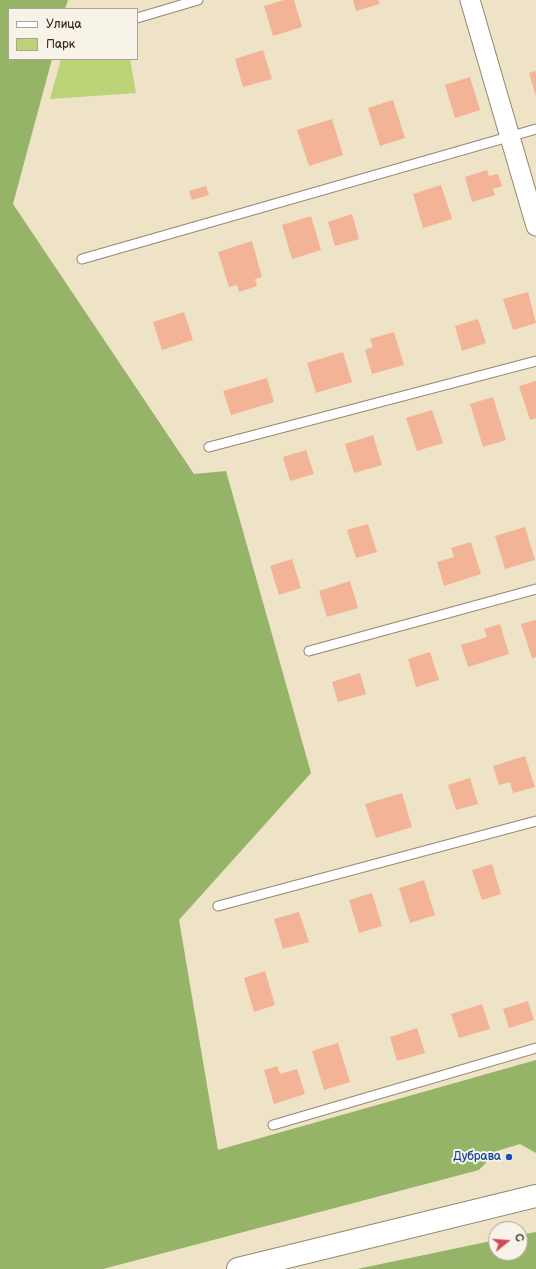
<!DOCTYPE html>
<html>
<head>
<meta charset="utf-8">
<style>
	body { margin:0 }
	#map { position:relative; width:536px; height:1269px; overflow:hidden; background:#eee3c6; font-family:"Balsamiq Sans",sans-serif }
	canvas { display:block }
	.legend { position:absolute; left:8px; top:8px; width:130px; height:52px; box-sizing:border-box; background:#f7f3e8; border:1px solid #aca397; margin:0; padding:5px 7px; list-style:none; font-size:12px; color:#3b2a1e }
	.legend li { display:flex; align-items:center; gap:8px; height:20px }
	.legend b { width:20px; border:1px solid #aca397 }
	.north { position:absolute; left:488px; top:1221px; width:40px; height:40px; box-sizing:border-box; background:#f7f3e8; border:1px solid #aca397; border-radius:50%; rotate:73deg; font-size:11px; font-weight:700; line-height:16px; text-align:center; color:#3b2a1e }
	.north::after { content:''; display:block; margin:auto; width:14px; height:18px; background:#d1495b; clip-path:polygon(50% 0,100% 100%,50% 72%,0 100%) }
</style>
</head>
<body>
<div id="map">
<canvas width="536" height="1269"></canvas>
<ul class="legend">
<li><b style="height:5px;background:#fff"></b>Улица</li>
<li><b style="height:11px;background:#bcd276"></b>Парк</li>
</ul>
<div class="north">С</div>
</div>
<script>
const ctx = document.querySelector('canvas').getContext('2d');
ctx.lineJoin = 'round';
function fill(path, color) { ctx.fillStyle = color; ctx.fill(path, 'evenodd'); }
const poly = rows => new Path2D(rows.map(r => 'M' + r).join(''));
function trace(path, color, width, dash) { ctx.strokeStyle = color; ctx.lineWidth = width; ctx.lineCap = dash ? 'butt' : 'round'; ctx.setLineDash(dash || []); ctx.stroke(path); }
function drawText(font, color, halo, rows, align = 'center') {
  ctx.font = font + ' "Balsamiq Sans",sans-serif'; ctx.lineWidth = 4; ctx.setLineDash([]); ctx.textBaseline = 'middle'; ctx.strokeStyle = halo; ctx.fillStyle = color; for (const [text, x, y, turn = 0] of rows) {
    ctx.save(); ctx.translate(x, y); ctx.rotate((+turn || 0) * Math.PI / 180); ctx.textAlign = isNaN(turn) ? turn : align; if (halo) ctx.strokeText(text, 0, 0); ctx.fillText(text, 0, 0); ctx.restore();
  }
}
const green = poly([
	[61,59,130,59,136,93,50,99]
]);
const forest = poly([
	[0,0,68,0,65,9,9,9,9,59,52,59,13,204,194,474,226,471,311,773,179,920,218,1150,536,1060,536,1153,520,1144,497,1151,479,1170,103,1269,0,1269],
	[536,1232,536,1269,357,1269,496,1240,496,1253,520,1253,520,1235]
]);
const building = poly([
	[284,0,294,0,302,27,273,36,264,6],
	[353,0,378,0,380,4,356,11],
	[263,50,272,79,243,87,235,59],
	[536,71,536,96,529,73],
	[470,77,480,110,455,118,445,85],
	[393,100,405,138,380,146,368,108],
	[332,119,343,155,309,166,297,130],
	[487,170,489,176,498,174,502,186,493,189,495,195,472,202,465,177],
	[441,185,452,219,423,228,413,194],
	[206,186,209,195,192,200,189,191],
	[352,214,359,239,335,246,328,222],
	[311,216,321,250,292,259,282,225],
	[252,241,262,277,255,279,257,286,239,292,237,285,229,287,218,252],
	[528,292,536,323,513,330,503,299],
	[184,312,193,340,162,350,153,322],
	[478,319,486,343,462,351,455,326],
	[394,332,404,365,372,374,365,350,373,347,370,339],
	[343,352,352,382,316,393,307,363],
	[267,378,274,402,231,415,223,391],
	[536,381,536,418,530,420,519,386],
	[493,397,506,440,483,447,470,404],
	[432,410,443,443,417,451,406,418],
	[373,435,382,465,354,473,345,444],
	[306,450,314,474,290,481,283,457],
	[368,524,377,552,356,558,347,530],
	[525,527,535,560,505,569,495,536],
	[471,542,481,574,444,586,437,562,454,557,451,548],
	[292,559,301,588,279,595,270,566],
	[350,581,358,608,327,617,319,591],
	[536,620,536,657,532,658,521,624],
	[500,624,509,654,468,667,461,645,487,637,484,629],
	[430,652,439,680,416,687,408,659],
	[360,673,366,694,338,702,332,682],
	[525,756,535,787,513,793,510,782,499,785,493,766],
	[470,778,478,804,456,810,448,785],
	[402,793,412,827,376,838,365,804],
	[492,864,501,894,482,900,472,870],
	[424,880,435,915,410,923,399,888],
	[372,893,382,926,359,933,349,900],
	[299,912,309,942,283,949,274,919],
	[265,971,275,1005,254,1012,244,978],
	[528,1001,534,1020,509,1028,503,1009],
	[482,1004,490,1029,459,1038,451,1014],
	[417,1028,425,1053,397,1061,390,1037],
	[338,1043,350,1082,324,1090,312,1051],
	[277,1066,280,1074,297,1069,305,1094,274,1104,264,1070]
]);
const lane = poly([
	[137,18,198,0],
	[82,259,536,129],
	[209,447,536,361],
	[309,651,536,589],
	[218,906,536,821],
	[273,1125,536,1048]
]);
const street = poly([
	[470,0,536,226]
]);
const secondary = poly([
	[238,1269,536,1196]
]);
const markers = [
	[509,1157,4,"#1a4fb4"]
];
const transitNames = [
	["Дубрава",501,1157]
];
fill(green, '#bcd276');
fill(forest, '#95b467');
fill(building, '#f3b397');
trace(lane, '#948672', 11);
trace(street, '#948672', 21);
trace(secondary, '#948672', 24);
trace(lane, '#fff', 9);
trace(street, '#fff', 19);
trace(secondary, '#fff', 22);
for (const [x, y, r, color] of markers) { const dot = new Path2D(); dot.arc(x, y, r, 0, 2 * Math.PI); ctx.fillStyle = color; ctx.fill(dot); trace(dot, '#f7f3e8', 1.5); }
drawText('12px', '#164399', '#f7f3e8', transitNames, 'right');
</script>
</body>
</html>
